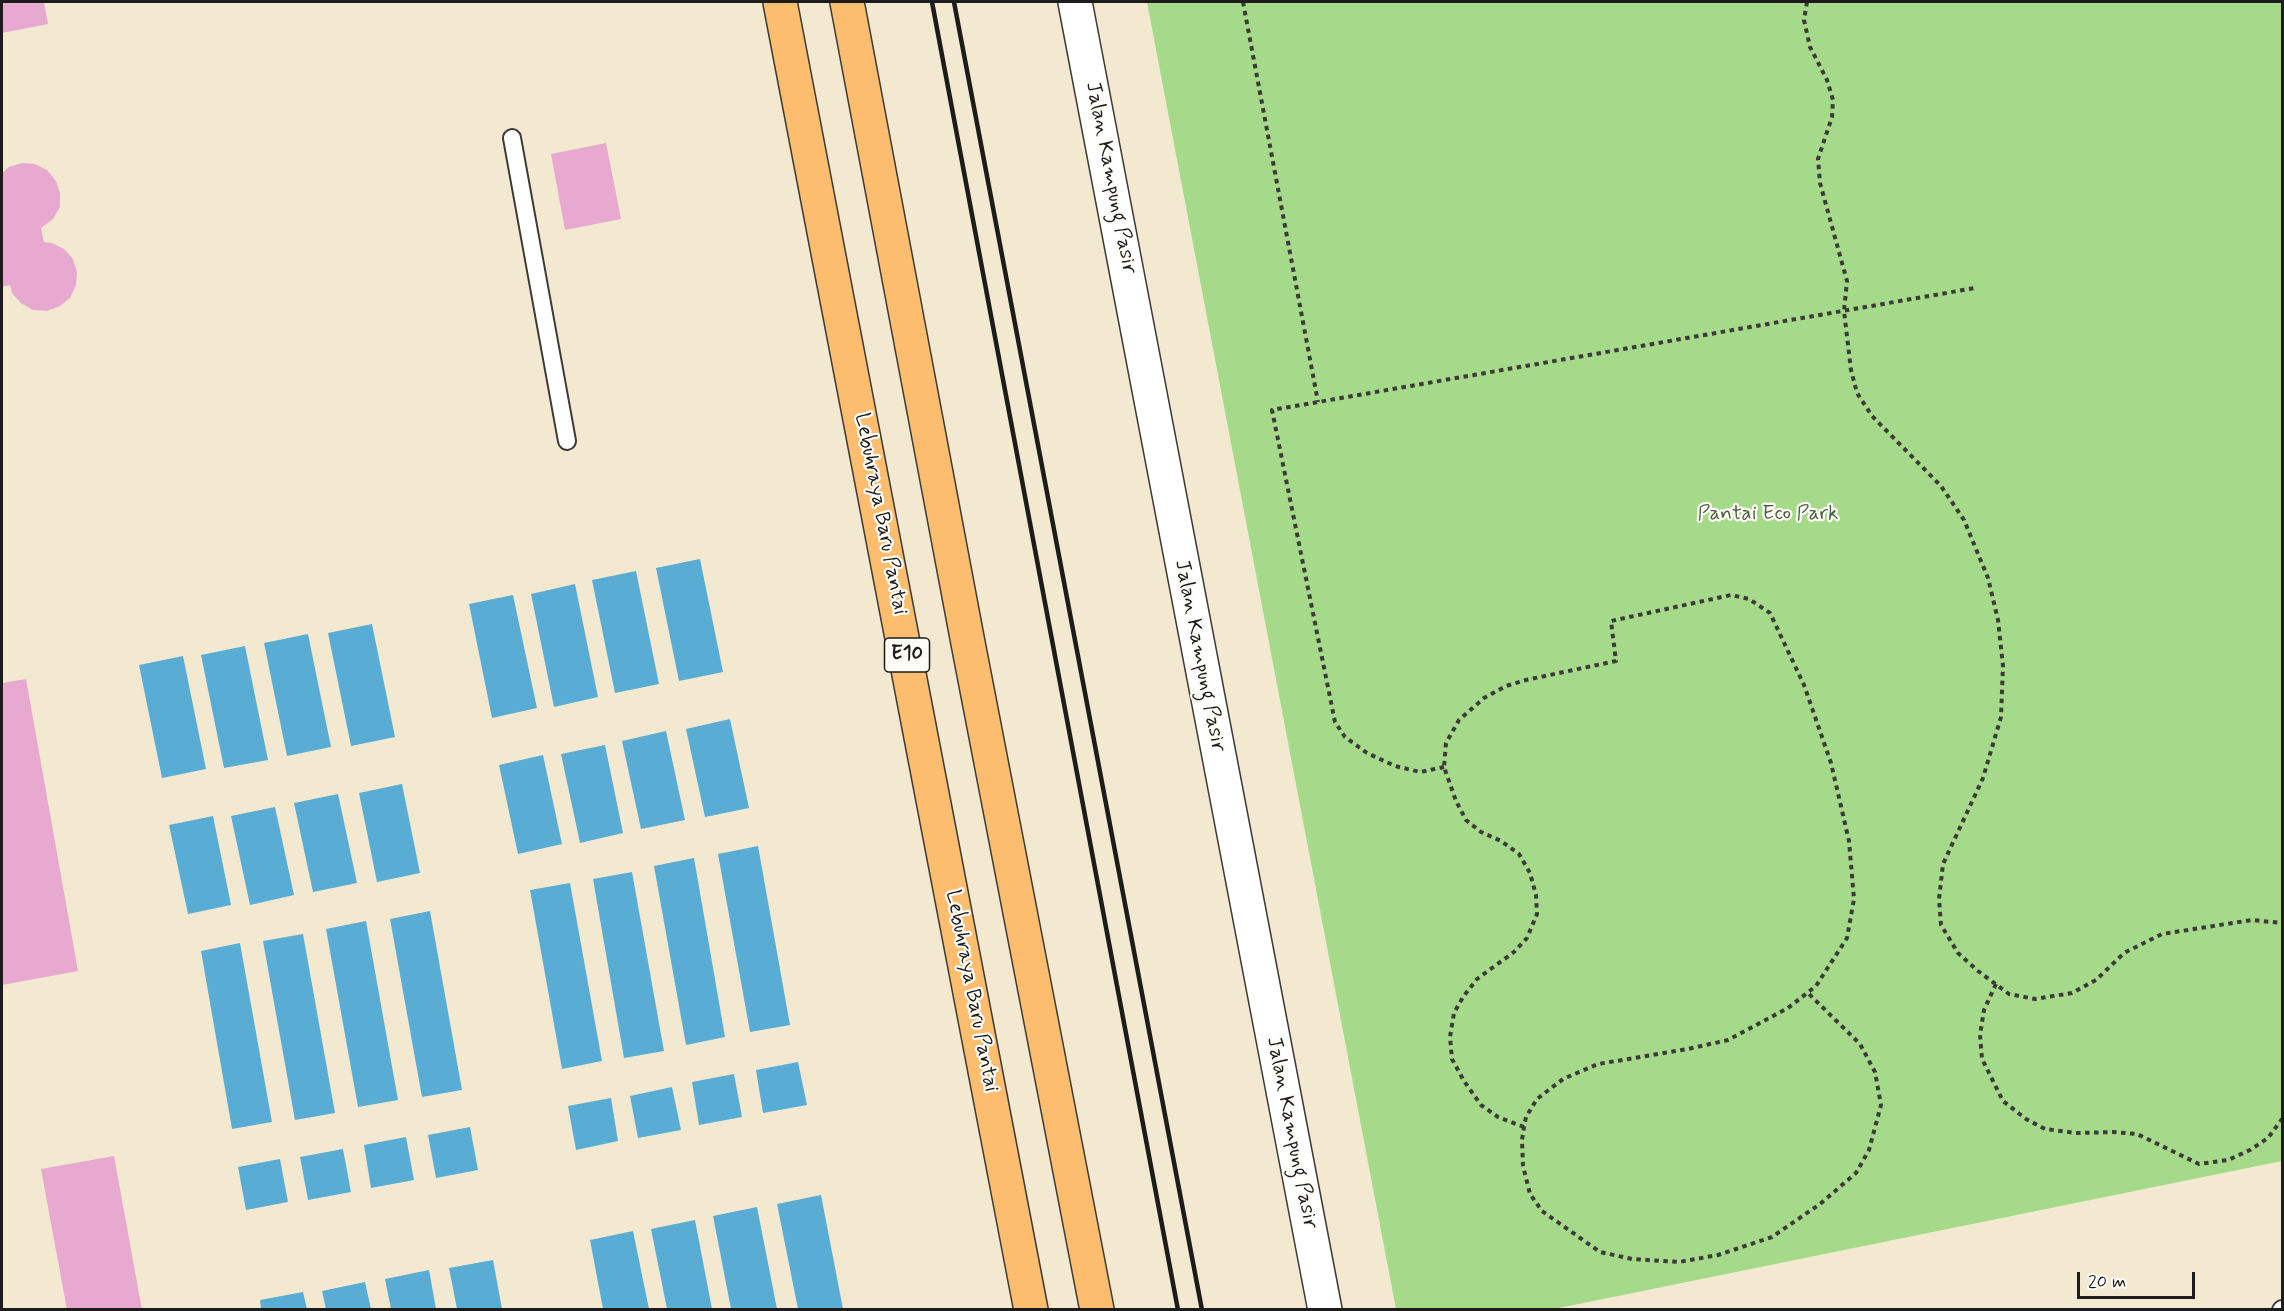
<!DOCTYPE html>
<html>
<head>
<meta charset="utf-8">
<style>
	body { margin:0 }
	#map { position:relative; width:2284px; height:1311px; overflow:hidden; background:#f3e9d1; font-family:Mynerve,sans-serif }
	canvas { display:block }
	.frame { position:absolute; inset:0; border:3px solid #1c1c1c; pointer-events:none }
	.scale { position:absolute; left:2077px; top:1272px; width:118px; height:27px; box-sizing:border-box; border:3px solid #1c1c1c; border-top:0; padding-left:8px; font-size:18px; line-height:21px; white-space:nowrap; color:#1c1c1c; -webkit-text-stroke:4px #fdfcf7; paint-order:stroke }
</style>
</head>
<body>
<div id="map">
<canvas width="2284" height="1311"></canvas>
<div class="frame"></div>
<div class="scale">20 m</div>
</div>
<script>
const ctx = document.querySelector('canvas').getContext('2d');
ctx.lineJoin = 'round';
function fill(path, color) { ctx.fillStyle = color; ctx.fill(path, 'evenodd'); }
const poly = rows => new Path2D(rows.map(r => 'M' + r).join(''));
function trace(path, color, width, dash) { ctx.strokeStyle = color; ctx.lineWidth = width; ctx.lineCap = dash ? 'butt' : 'round'; ctx.setLineDash(dash || []); ctx.stroke(path); }
function drawText(font, color, halo, rows, align = 'center') {
  ctx.font = font + ' Mynerve,sans-serif'; ctx.lineWidth = 4.5; ctx.setLineDash([]); ctx.textBaseline = 'middle'; ctx.strokeStyle = halo; ctx.fillStyle = color; for (const [text, x, y, turn = 0] of rows) {
    ctx.save(); ctx.translate(x, y); ctx.rotate((+turn || 0) * Math.PI / 180); ctx.textAlign = isNaN(turn) ? turn : align; if (halo) ctx.strokeText(text, 0, 0); ctx.fillText(text, 0, 0); ctx.restore();
  }
}
const green = poly([
	[1147,2,2282,2,2282,1161,1554,1309,1396,1309]
]);
const water = poly([
	[700,559,723,672,679,681,656,568],
	[636,571,659,684,615,693,592,580],
	[575,584,598,697,554,707,531,594],
	[513,595,537,708,492,718,469,604],
	[372,624,395,737,351,746,328,633],
	[308,634,331,747,287,756,264,643],
	[245,646,268,760,224,768,201,655],
	[183,656,206,769,162,778,139,665],
	[730,719,749,808,705,817,686,729],
	[666,731,685,820,641,829,622,741],
	[605,745,623,833,580,843,561,754],
	[543,755,562,844,518,854,499,765],
	[402,784,420,873,377,882,359,793],
	[338,794,357,883,313,892,294,803],
	[275,807,294,895,250,905,231,816],
	[213,816,231,905,188,914,169,825],
	[758,846,790,1025,750,1032,718,854],
	[694,858,725,1037,686,1045,654,866],
	[632,872,664,1051,624,1058,593,879],
	[570,883,602,1061,562,1069,530,890],
	[430,911,462,1090,422,1097,390,919],
	[366,921,398,1100,358,1107,326,929],
	[303,934,335,1113,295,1120,263,941],
	[240,943,272,1122,232,1129,201,951],
	[798,1062,807,1105,763,1113,756,1070],
	[734,1074,742,1117,699,1125,692,1082],
	[672,1087,681,1130,638,1138,630,1096],
	[611,1098,618,1141,576,1150,568,1106],
	[470,1127,478,1170,436,1178,428,1135],
	[406,1137,414,1180,371,1188,364,1145],
	[343,1149,351,1192,308,1200,300,1157],
	[280,1159,288,1202,246,1210,238,1167],
	[821,1195,843,1309,798,1309,777,1204],
	[757,1207,777,1309,731,1309,713,1216],
	[695,1220,712,1309,667,1309,651,1229],
	[633,1231,649,1309,603,1309,590,1240],
	[493,1260,502,1309,457,1309,449,1268],
	[429,1270,436,1309,391,1309,385,1279],
	[365,1282,371,1309,326,1309,322,1291],
	[303,1292,307,1309,261,1309,260,1300]
]);
const building = poly([
	[2,2,44,2,48,24,2,33],
	[606,143,621,219,565,230,551,154],
	[22,163,35,164,47,170,56,181,60,193,60,207,53,219,41,228,44,242,52,243,64,249,73,259,77,272,76,285,70,298,60,306,47,311,33,310,21,303,12,293,10,285,2,287,2,173,9,167],
	[26,679,78,971,2,985,2,683],
	[114,1156,142,1310,67,1310,41,1169]
]);
const path = poly([
	[1243,2,1318,402],
	[1807,2,1804,20,1810,47,1827,80,1833,100,1832,117,1818,159,1820,183,1847,281,1844,311,1851,370,1857,393,1872,416,1941,486,1964,520,1988,578,1998,620,2003,666,2001,717,1983,778,1943,864,1939,899,1941,925,1958,953,1978,971,2009,994,2035,999,2072,993,2096,980,2124,953,2162,934,2252,920,2282,923],
	[1444,767,1420,772,1395,766,1367,753,1345,737,1335,722,1272,410,1975,288],
	[1996,984,1984,1010,1980,1035,1982,1059,2003,1101,2026,1119,2045,1129,2076,1133,2113,1132,2137,1134,2199,1164,2228,1160,2250,1150,2268,1138,2282,1119],
	[1524,1127,1498,1117,1481,1105,1464,1081,1452,1059,1450,1037,1454,1013,1463,997,1477,979,1514,952,1527,938,1537,914,1536,895,1530,873,1519,854,1501,841,1481,832,1466,820,1456,801,1444,767,1446,743,1459,720,1484,698,1506,686,1526,680,1616,661,1611,621,1731,595,1749,599,1770,613,1804,685,1831,763,1849,841,1854,899,1847,938,1816,986,1788,1008,1728,1040,1688,1049,1598,1064,1563,1079,1537,1099,1526,1117,1524,1127,1522,1140,1523,1166,1530,1194,1542,1211,1600,1252,1632,1259,1679,1262,1718,1255,1772,1237,1820,1204,1856,1173,1869,1150,1881,1105,1875,1072,1860,1044,1808,993]
]);
const service = poly([
	[512,138,567,441],
	[2281,1310,2282,1309]
]);
const minor = poly([
	[1075,2,1325,1310]
]);
const motorway = poly([
	[780,2,1031,1310],
	[847,2,968,643,1097,1310]
]);
const rail = poly([
	[932,2,1178,1310],
	[954,2,1202,1310]
]);
const shields = [
	[907,655,45]
];
const shieldNames = [
	["E10",907,655]
];
const streetNames = [
	["Jalan Kampung Pasir",1110,178,79],
	["Lebuhraya Baru Pantai",880,514,79],
	["Jalan Kampung Pasir",1199,656,79],
	["Lebuhraya Baru Pantai",971,991,79],
	["Jalan Kampung Pasir",1291,1133,79]
];
const parkNames = [
	["Pantai Eco Park",1768,515]
];
fill(green, '#a5da8b');
fill(water, '#59add5');
fill(building, '#e7a9d0');
trace(service, '#3c3b37', 20);
trace(minor, '#3c3b37', 36);
trace(motorway, '#3c3b37', 36);
trace(path, '#3c3b37', 4, [4.5, 4.5]);
trace(service, '#fff', 16);
trace(minor, '#fff', 33);
trace(motorway, '#fcbd6f', 33);
trace(rail, '#1c1c1c', 4.5);
for (const [x, y, w] of shields) { const box = new Path2D(); box.roundRect(x - w / 2, y - 17, w, 34, 4.5); ctx.fillStyle = '#fdfcf7'; ctx.fill(box); trace(box, '#1c1c1c', 1.5); }
drawText('bold 20px', '#1c1c1c', null, shieldNames);
drawText('21px', '#1c1c1c', '#fdfcf7', streetNames);
drawText('21px', '#4c5e43', '#fdfcf7', parkNames);
</script>
</body>
</html>
